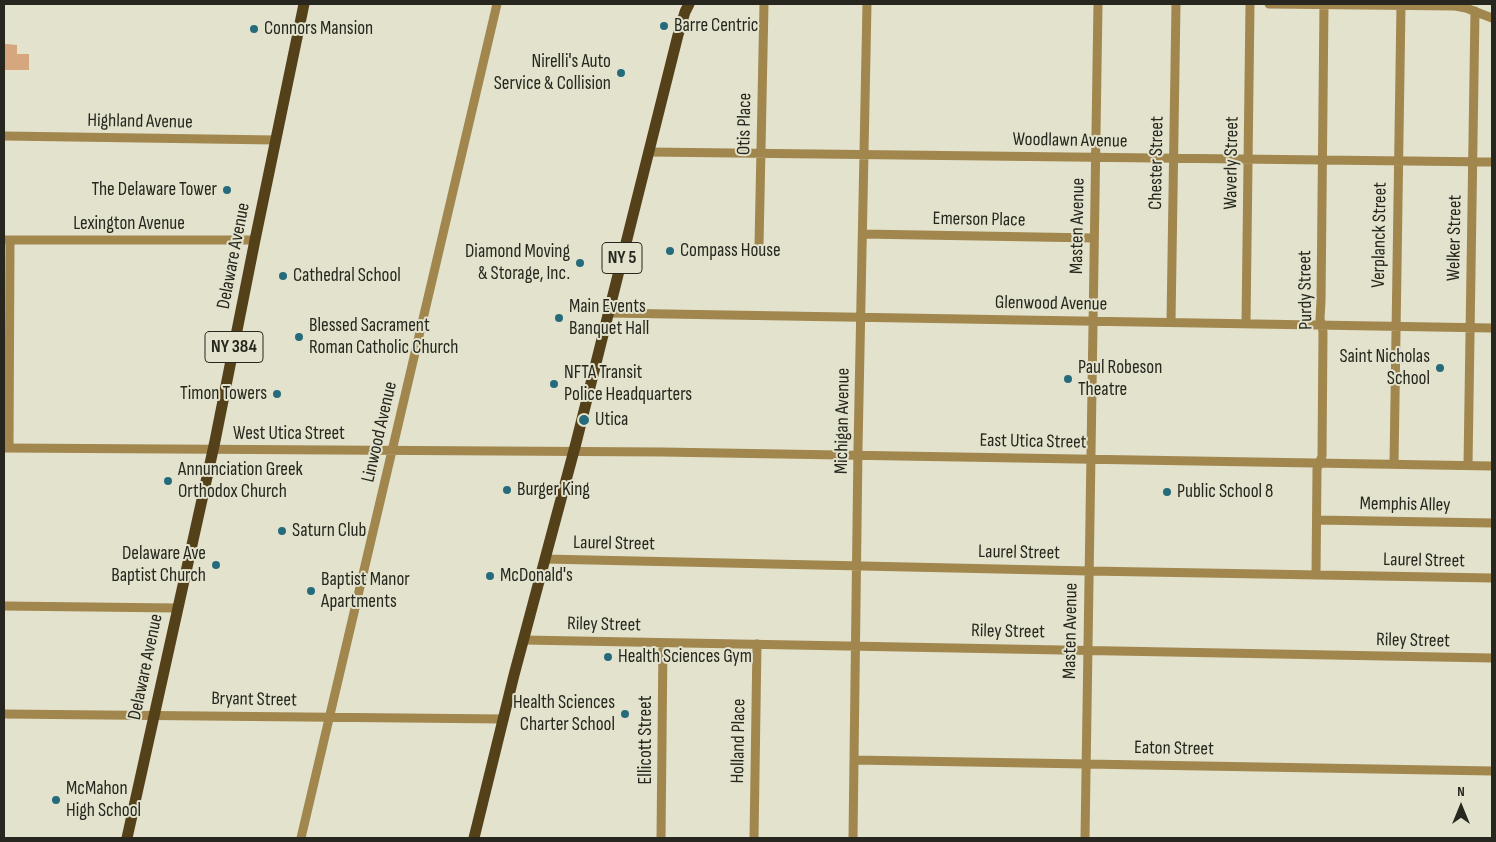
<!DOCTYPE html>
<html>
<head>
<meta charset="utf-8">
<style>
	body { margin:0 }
	#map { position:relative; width:1496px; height:842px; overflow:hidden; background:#e2e2cd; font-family:"Sofia Sans Condensed",sans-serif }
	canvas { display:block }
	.frame { position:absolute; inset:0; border:5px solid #27271f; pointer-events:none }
	.north { position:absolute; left:1436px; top:782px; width:50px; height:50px; -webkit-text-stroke:4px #e2e2cd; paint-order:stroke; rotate:0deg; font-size:14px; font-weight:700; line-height:20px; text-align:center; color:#27271f }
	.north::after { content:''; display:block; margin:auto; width:18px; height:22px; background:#27271f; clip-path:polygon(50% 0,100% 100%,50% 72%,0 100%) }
</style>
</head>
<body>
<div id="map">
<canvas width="1496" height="842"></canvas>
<div class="frame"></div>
<div class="north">N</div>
</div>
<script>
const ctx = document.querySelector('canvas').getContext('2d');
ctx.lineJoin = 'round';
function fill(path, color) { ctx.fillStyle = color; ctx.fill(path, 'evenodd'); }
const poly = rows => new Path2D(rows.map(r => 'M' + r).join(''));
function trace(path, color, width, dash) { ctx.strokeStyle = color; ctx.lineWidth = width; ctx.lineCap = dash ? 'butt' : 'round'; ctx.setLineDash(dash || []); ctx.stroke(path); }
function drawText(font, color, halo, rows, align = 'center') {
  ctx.font = font + ' "Sofia Sans Condensed",sans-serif'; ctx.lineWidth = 4; ctx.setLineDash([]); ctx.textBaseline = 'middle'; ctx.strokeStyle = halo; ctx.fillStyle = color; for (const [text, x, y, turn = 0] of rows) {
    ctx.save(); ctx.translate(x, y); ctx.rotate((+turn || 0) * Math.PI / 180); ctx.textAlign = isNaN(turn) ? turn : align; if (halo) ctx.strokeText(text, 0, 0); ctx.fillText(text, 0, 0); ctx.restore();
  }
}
const green = poly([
	[4,40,5,44,17,45,17,54,29,54,29,70,4,70]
]);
const minor = poly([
	[1269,4,1455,6,1466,8,1492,18],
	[4,136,276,140],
	[648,152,1492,162],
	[863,234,1094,238],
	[4,240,255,240],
	[759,245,764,4],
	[609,313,1492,328],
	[1171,322,1176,4],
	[1246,323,1250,4],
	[4,448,662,452,1492,466],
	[9,448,10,240],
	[1394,464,1401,5],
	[1468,465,1475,11],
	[1317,520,1492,523],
	[545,559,1089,571,1492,578],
	[1316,575,1317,469,1322,456,1323,332,1320,319,1321,301,1324,4],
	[4,606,177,608],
	[524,640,1492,658],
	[4,714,504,719],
	[854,760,1492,771],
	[301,838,497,4],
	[661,838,663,643],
	[754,838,757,644],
	[853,838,858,448,867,4],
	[1085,838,1098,4]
]);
const major = poly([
	[127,838,215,441,255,240,304,4],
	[474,838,514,675,576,443,678,35,685,12,689,4]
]);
const markers = [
	[664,26,5,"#266b7b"],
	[254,29,5,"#266b7b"],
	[621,73,5,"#266b7b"],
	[227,190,5,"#266b7b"],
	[670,251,5,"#266b7b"],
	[580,263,5,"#266b7b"],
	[283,276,5,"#266b7b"],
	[559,318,5,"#266b7b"],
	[299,337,5,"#266b7b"],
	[1440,368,5,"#266b7b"],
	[1068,379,5,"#266b7b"],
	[554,384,5,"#266b7b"],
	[277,394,5,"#266b7b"],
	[584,420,6,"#266b7b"],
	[168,481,5,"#266b7b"],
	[507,490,5,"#266b7b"],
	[1167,492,5,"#266b7b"],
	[282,531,5,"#266b7b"],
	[216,565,5,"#266b7b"],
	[490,576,5,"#266b7b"],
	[311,591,5,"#266b7b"],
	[608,657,5,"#266b7b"],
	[625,714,5,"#266b7b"],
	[56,800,5,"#266b7b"]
];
const shields = [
	[622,258,40],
	[234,347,58]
];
const shieldNames = [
	["NY 5",622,258],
	["NY 384",234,347]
];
const poiNames = [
	["Barre Centric",674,26],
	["Connors Mansion",264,29],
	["Nirelli's Auto",611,62,"right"],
	["Service & Collision",611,84,"right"],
	["The Delaware Tower",217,190,"right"],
	["Compass House",680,251],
	["Diamond Moving",570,252,"right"],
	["& Storage, Inc.",570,274,"right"],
	["Cathedral School",293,276],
	["Main Events",569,307],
	["Banquet Hall",569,329],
	["Blessed Sacrament",309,326],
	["Roman Catholic Church",309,348],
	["Saint Nicholas",1430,357,"right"],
	["School",1430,379,"right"],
	["Paul Robeson",1078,368],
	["Theatre",1078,390],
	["NFTA Transit",564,373],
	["Police Headquarters",564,395],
	["Timon Towers",267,394,"right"],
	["Utica",595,420],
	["Annunciation Greek",178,470],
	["Orthodox Church",178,492],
	["Burger King",517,490],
	["Public School 8",1177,492],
	["Saturn Club",292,531],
	["Delaware Ave",206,554,"right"],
	["Baptist Church",206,576,"right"],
	["McDonald's",500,576],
	["Baptist Manor",321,580],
	["Apartments",321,602],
	["Health Sciences Gym",618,657],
	["Health Sciences",615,703,"right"],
	["Charter School",615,725,"right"],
	["McMahon",66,789],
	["High School",66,811]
];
const streetNames = [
	["Highland Avenue",140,122,1],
	["Otis Place",745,124,-89],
	["Woodlawn Avenue",1070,141,1],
	["Chester Street",1157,163,-89],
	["Waverly Street",1232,163,-89],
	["Emerson Place",979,220,1],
	["Lexington Avenue",129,224],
	["Masten Avenue",1078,226,-89],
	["Verplanck Street",1380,235,-89],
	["Welker Street",1455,238,-89],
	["Delaware Avenue",234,256,-79],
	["Purdy Street",1306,290,-91],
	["Glenwood Avenue",1051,304,1],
	["Michigan Avenue",843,421,-89],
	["Linwood Avenue",380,432,-77],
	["West Utica Street",289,434],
	["East Utica Street",1033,442,1],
	["Memphis Alley",1405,505,1],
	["Laurel Street",614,544,1],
	["Laurel Street",1019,553,1],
	["Laurel Street",1424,561,1],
	["Riley Street",604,625,1],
	["Masten Avenue",1071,631,-89],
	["Riley Street",1008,632,1],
	["Riley Street",1413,641,1],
	["Delaware Avenue",146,667,-78],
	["Bryant Street",254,700,1],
	["Ellicott Street",646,740,-90],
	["Holland Place",739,741,-89],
	["Eaton Street",1174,749,1]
];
fill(green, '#d6a67f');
trace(minor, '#a1864e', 9);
trace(major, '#54411a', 11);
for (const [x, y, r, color] of markers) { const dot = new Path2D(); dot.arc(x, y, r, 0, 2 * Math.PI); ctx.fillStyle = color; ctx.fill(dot); trace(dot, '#e2e2cd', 2); }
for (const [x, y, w] of shields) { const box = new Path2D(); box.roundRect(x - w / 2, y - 15.5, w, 31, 4); ctx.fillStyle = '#e2e2cd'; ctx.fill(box); trace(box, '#27271f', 1); }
drawText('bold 18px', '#27271f', null, shieldNames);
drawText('19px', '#27271f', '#e2e2cd', poiNames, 'left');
drawText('19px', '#27271f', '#e2e2cd', streetNames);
</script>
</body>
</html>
